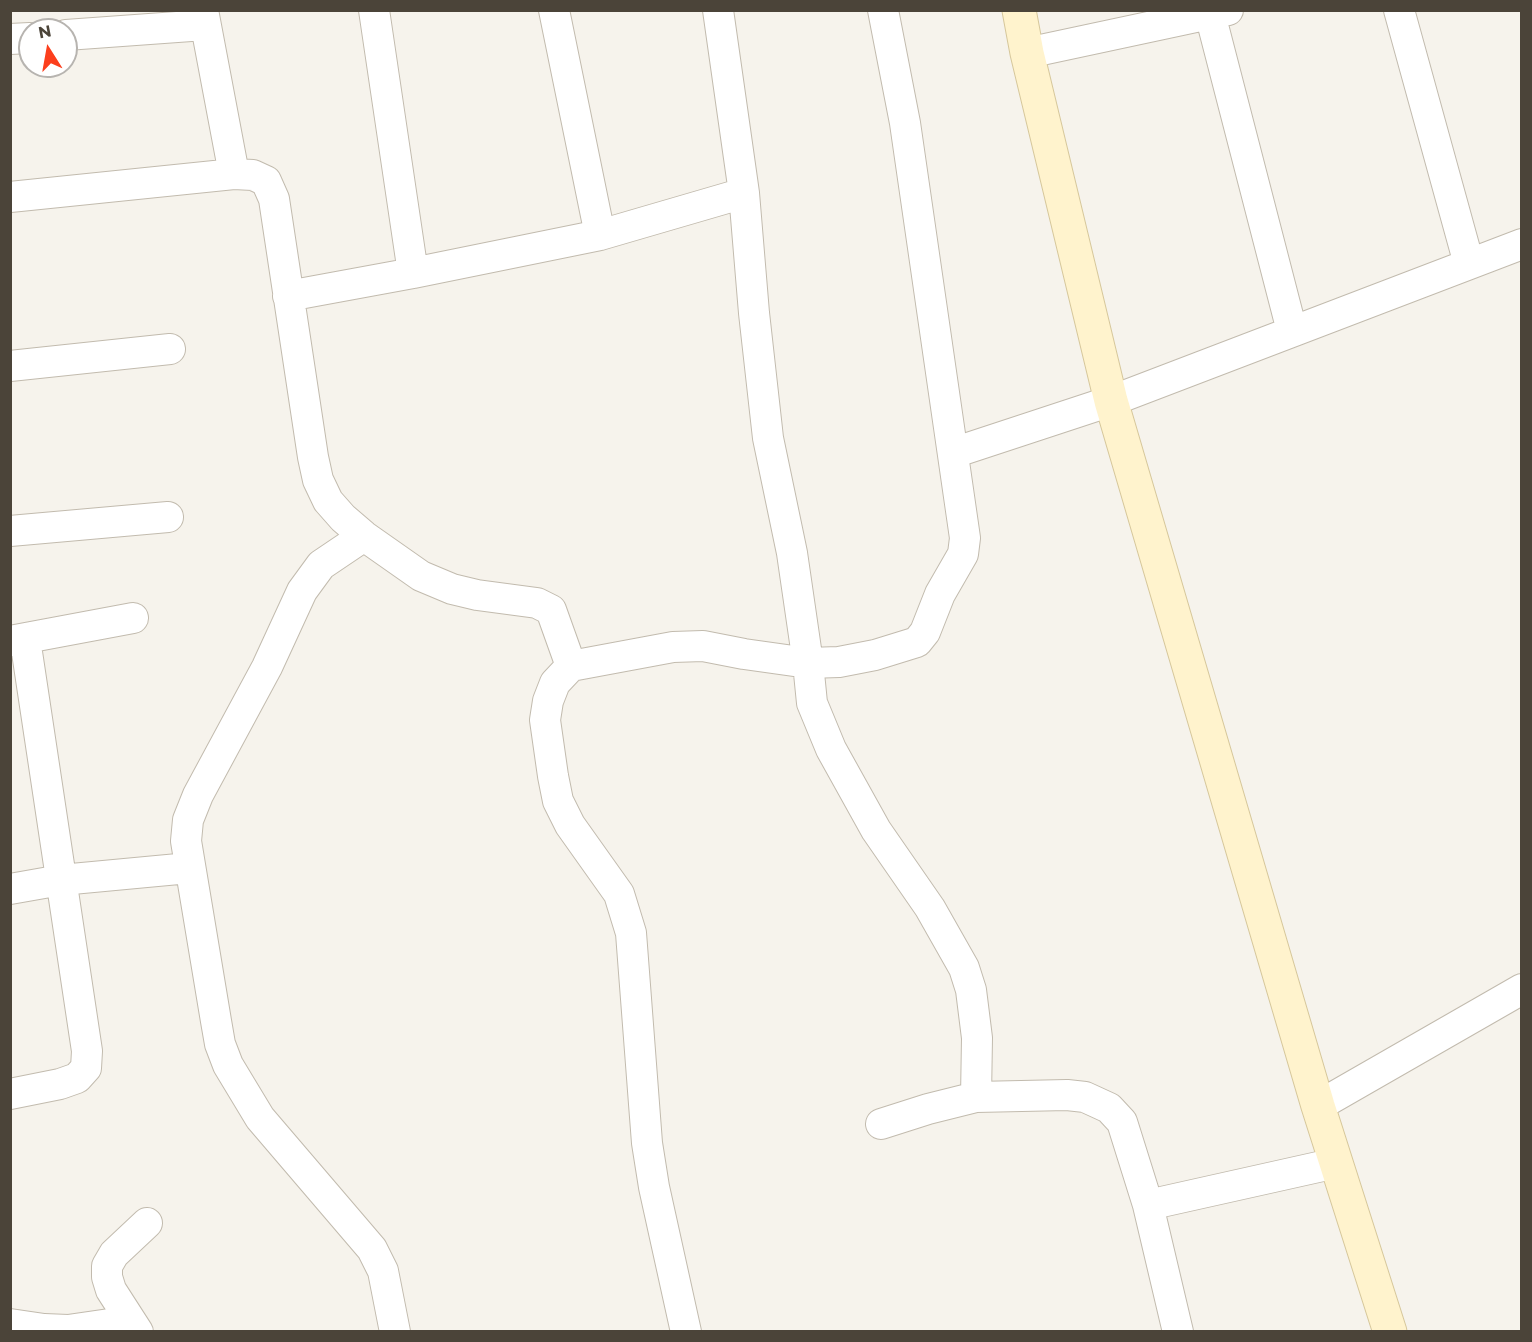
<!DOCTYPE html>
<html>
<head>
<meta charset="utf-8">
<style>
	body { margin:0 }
	#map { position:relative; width:1532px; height:1342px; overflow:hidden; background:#f6f3ec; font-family:Montserrat,sans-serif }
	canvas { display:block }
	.frame { position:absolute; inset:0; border:12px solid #4b4439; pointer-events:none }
	.north { position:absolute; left:18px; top:18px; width:60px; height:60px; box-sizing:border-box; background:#fff; border:2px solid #b7b4b0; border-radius:50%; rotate:349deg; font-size:16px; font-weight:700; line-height:24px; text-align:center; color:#4b4439 }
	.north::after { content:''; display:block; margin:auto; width:21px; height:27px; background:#fc3f1d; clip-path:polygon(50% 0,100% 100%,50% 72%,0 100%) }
</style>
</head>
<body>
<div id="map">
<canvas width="1532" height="1342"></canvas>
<div class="frame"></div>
<div class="north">N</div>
</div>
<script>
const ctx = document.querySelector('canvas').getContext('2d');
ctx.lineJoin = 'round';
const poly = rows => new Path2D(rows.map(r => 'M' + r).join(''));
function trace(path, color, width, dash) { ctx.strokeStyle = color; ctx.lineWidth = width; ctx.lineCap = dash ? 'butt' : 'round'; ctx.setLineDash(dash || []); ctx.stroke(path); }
const street = poly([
	[203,10,234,174],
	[374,10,413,273,600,235,744,193],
	[554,10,600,235],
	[718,10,744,193,754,313,768,438,792,553,808,663,812,703,831,749,876,830,930,908,964,968,971,990,977,1038,976,1097],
	[1209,10,1292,331],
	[1399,10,1469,264],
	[66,35,205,25],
	[10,39,30,38],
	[1027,53,1228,10],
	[10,197,234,174,253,175,266,181,274,199,313,457,318,480,328,501,343,518,364,536,421,576,452,589,477,595,537,603,551,610,571,666,673,647,703,646,744,654,808,663,839,662,875,655,917,642,925,632,940,594,963,554,965,538,905,123,883,10],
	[288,296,413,273],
	[10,366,170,349],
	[953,453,1111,401,1522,244],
	[10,531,168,517],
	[364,536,321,565,302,591,267,667,198,795,188,820,186,841,216,1021,220,1044,228,1065,260,1118,372,1249,383,1271,395,1332],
	[10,641,133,618],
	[571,666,555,683,548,701,545,720,553,776,558,801,570,825,619,894,631,933,647,1143,654,1187,686,1332],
	[10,889,61,880,189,868],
	[10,1094,60,1084,77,1078,86,1068,87,1051,25,639],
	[1318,1106,1522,989],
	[881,1124,928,1109,976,1097,1067,1095,1085,1097,1109,1108,1122,1122,1148,1205,1178,1332],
	[1148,1205,1336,1163],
	[10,1324,44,1329,68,1330,130,1321],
	[138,1332,111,1290,107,1277,107,1266,114,1254,147,1223]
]);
const secondary = poly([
	[1019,10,1027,53,1111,401,1318,1106,1390,1332]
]);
trace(street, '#c2bbae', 32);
trace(secondary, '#d6c79b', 35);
trace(street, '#fff', 30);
trace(secondary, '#fff3cd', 33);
</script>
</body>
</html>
